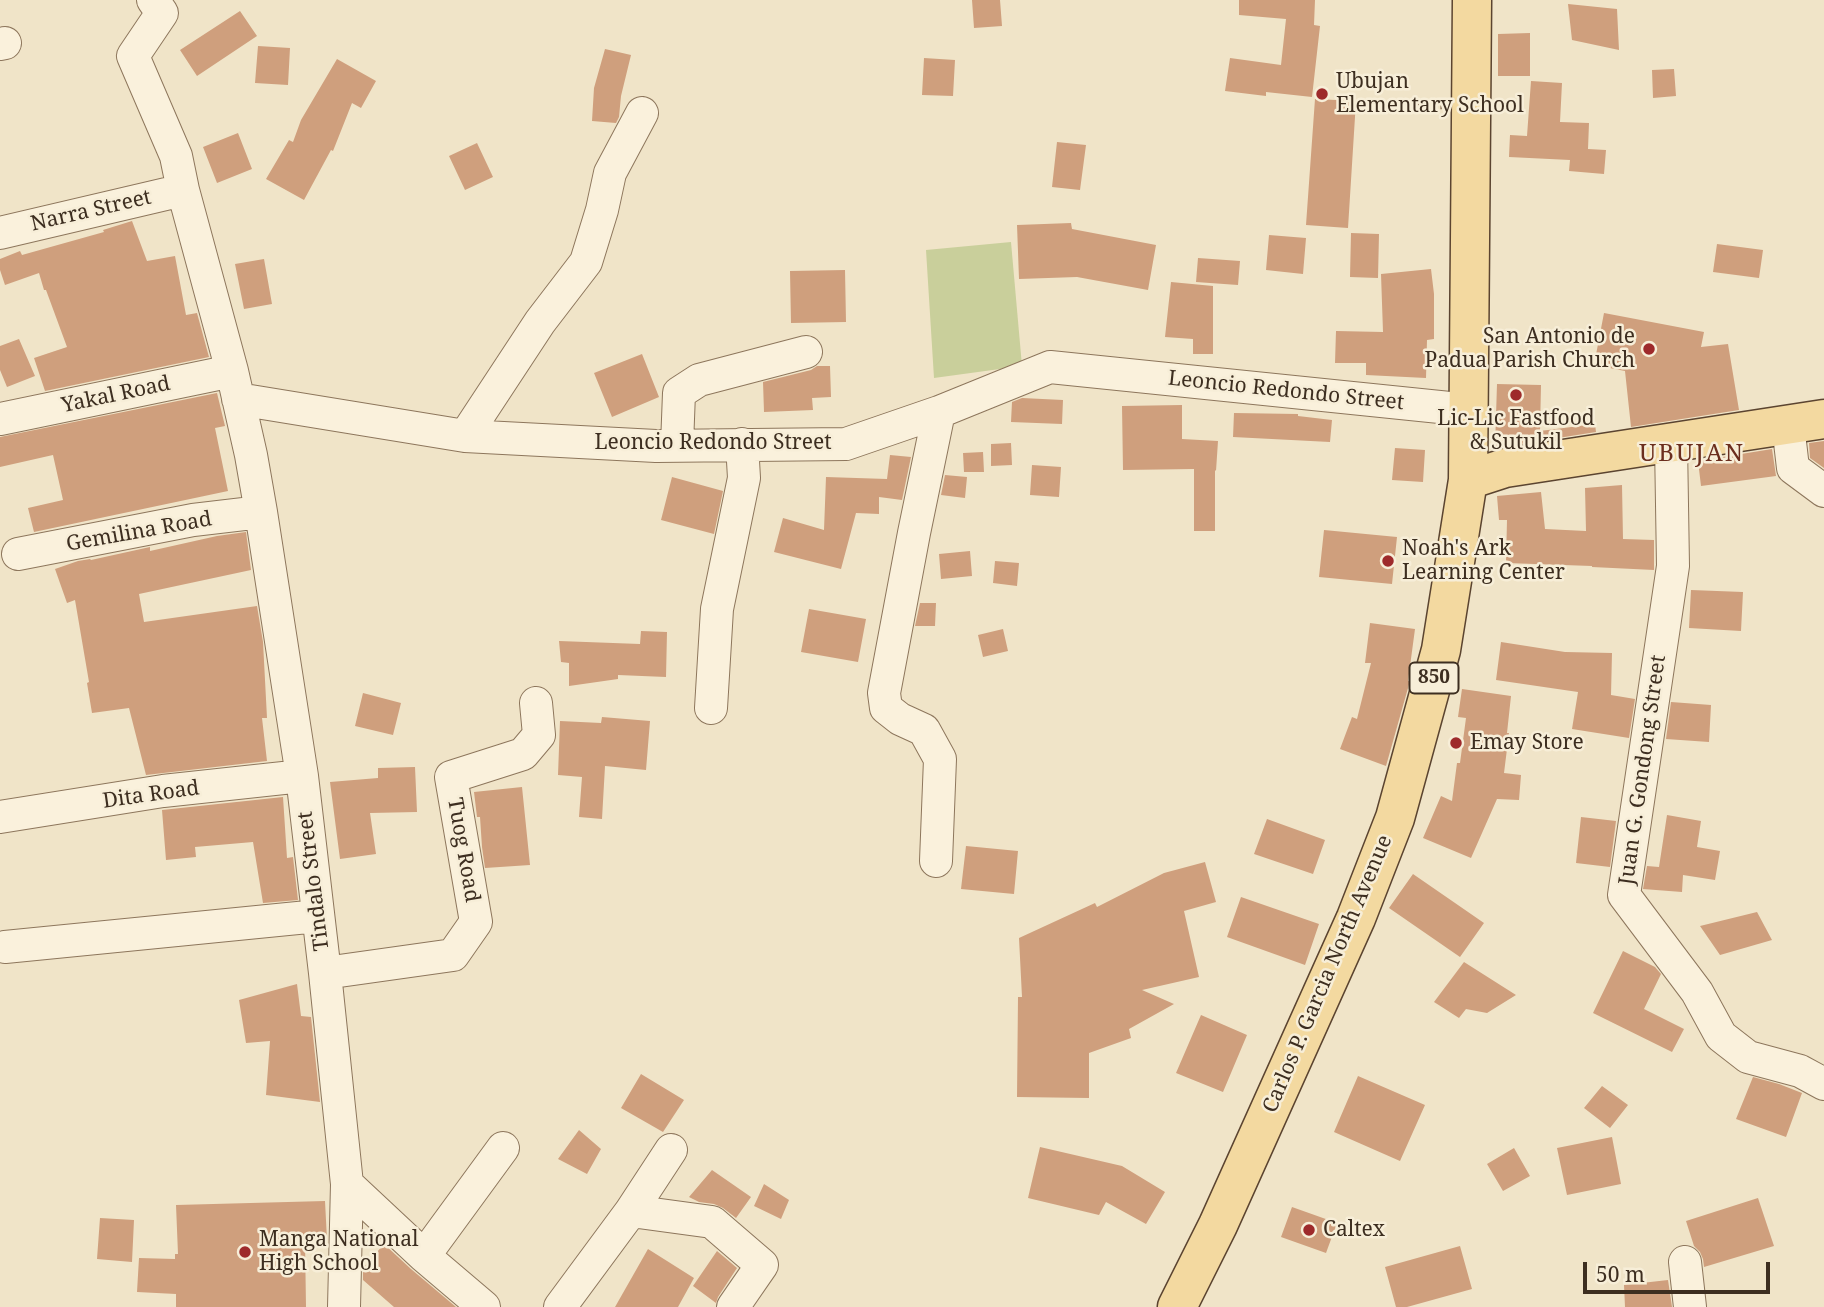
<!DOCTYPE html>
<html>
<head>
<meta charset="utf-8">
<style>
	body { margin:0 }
	#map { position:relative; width:1824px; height:1307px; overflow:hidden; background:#f0e4c8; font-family:"Noto Serif",serif }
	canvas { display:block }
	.scale { position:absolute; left:1583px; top:1262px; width:187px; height:32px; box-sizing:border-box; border:4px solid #3d2e20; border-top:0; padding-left:9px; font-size:21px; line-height:24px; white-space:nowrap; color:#3d2e20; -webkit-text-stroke:5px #f7eed8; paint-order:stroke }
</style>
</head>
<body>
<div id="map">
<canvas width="1824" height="1307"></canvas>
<div class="scale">50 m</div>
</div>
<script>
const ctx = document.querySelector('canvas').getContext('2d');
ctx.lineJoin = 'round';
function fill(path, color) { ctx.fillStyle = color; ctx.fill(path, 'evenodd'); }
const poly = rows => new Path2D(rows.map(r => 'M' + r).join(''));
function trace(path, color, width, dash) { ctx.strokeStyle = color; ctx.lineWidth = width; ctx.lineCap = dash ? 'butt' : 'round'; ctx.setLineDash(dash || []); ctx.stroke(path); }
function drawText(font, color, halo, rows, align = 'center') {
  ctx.font = font + ' "Noto Serif",serif'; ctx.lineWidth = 5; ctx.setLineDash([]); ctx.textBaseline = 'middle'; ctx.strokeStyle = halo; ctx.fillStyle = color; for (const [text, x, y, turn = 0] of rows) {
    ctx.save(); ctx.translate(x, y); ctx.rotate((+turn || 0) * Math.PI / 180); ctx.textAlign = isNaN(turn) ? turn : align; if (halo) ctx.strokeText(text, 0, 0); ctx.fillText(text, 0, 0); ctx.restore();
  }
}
const green = poly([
	[1011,242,1022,366,934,378,926,250]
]);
const building = poly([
	[972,0,1000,0,1002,26,974,28],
	[1239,0,1315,0,1314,25,1320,26,1312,97,1266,92,1266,96,1225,91,1230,58,1281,65,1286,19,1239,15],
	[1568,4,1617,9,1619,50,1572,40],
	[240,11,257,36,197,76,180,50],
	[1530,33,1530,76,1498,76,1498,34],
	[258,46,290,48,288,85,255,83],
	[605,49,631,55,621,96,619,117,616,123,592,121,594,88],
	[924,58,955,60,953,96,922,95],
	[337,59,376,81,361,108,352,103,333,151,331,150,304,200,266,179,289,140,293,142,301,120],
	[1674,69,1676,96,1653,98,1652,70],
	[1531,81,1562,83,1560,122,1589,123,1588,149,1606,150,1604,174,1569,171,1570,160,1509,157,1510,135,1527,136],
	[1315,99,1356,101,1348,228,1306,225],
	[238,133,252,169,217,183,203,147],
	[1057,142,1086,145,1080,190,1052,187],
	[477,143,493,177,465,190,449,156],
	[132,221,147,261,175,256,186,315,197,313,209,357,45,391,34,358,67,347,46,290,44,290,39,273,5,285,0,270,0,259,20,251,22,255,104,232,103,230],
	[1071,223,1072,229,1156,245,1148,290,1077,277,1019,279,1017,225],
	[1351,233,1379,234,1378,278,1350,277],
	[1269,235,1306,238,1303,274,1266,270],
	[1717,244,1763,250,1759,278,1713,272],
	[1198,258,1240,261,1238,285,1196,282],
	[264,259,272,304,244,309,235,264],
	[1431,269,1434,294,1434,339,1427,340,1426,378,1366,375,1366,363,1335,363,1336,331,1383,332,1381,274],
	[845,270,846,322,791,323,790,271],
	[1171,282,1213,286,1213,354,1193,354,1193,339,1165,337],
	[1604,313,1704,332,1701,347,1728,344,1739,410,1631,427,1625,371,1594,365],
	[19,339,35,376,7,387,0,370,0,346],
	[642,354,659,397,612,417,594,373],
	[817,366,830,366,831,397,812,398,813,410,764,412,763,382,811,370],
	[1497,384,1541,385,1540,431,1595,424,1596,432,1495,448],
	[217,393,225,426,215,428,228,491,34,532,28,508,63,500,53,455,0,467,0,437],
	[1022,398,1063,400,1062,424,1011,422,1012,402],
	[1182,405,1182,439,1218,441,1216,471,1215,470,1215,531,1194,531,1194,469,1123,470,1122,406],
	[1234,413,1298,414,1298,416,1332,420,1330,442,1233,437],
	[1824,441,1824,468,1810,458,1809,443],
	[1011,443,1012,465,991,466,991,444],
	[1395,448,1425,450,1423,482,1392,480],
	[1772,449,1776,476,1701,486,1698,461],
	[983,452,984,472,964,472,963,453],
	[890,455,911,457,902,500,879,497,879,514,856,513,841,569,774,552,783,518,824,530,826,477,887,479],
	[1032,465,1061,467,1059,497,1030,495],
	[945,475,967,477,965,498,941,495],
	[672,477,723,491,714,534,661,520],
	[1622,485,1623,539,1654,540,1654,570,1592,567,1592,566,1506,563,1507,520,1499,520,1497,496,1541,492,1545,529,1586,531,1585,488],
	[1324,530,1397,537,1392,584,1319,577],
	[246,532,251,570,139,594,144,622,257,606,263,642,267,718,262,718,267,761,146,775,129,708,92,713,87,683,89,682,75,600,67,603,55,569,78,561,90,559,91,560,150,547,150,551,217,536],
	[970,551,972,576,941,579,939,554],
	[995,561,1019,563,1017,586,993,583],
	[1691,590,1743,592,1741,631,1689,628],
	[920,603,936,603,935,626,915,626],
	[809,609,866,619,858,662,801,652],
	[1370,623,1415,629,1408,681,1410,681,1386,766,1340,749,1352,717,1357,719,1371,663,1365,663],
	[1003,629,1008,651,983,657,978,635],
	[641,631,667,632,666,677,618,675,618,679,569,686,569,663,561,662,559,641,640,644],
	[1501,642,1565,652,1612,653,1611,695,1635,699,1629,738,1572,729,1578,692,1496,680],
	[1462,689,1511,696,1507,733,1509,733,1504,773,1521,775,1519,800,1497,799,1471,858,1423,838,1441,796,1452,801,1457,763,1460,763,1466,718,1458,717],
	[363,693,401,703,393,735,355,726],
	[1671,702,1711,705,1709,742,1666,739],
	[602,717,650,721,646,770,605,766,602,819,579,817,582,777,558,775,560,721,601,723],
	[415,767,417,812,370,813,376,854,340,859,330,782,378,778,378,768],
	[522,787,530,865,485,868,482,847,480,817,477,817,474,792],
	[283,797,287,858,293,857,298,900,263,903,253,842,195,847,196,857,166,860,162,810],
	[1667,815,1701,821,1697,847,1720,851,1715,880,1683,875,1682,892,1643,889,1647,866,1659,867],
	[1581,817,1616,821,1610,867,1576,863],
	[1267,819,1325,840,1313,874,1254,854],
	[966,846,1018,851,1014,894,961,889],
	[1205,862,1216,902,1184,911,1199,977,1142,990,1174,1004,1129,1029,1131,1038,1089,1053,1089,1098,1017,1097,1018,997,1022,997,1019,938,1095,903,1097,907,1164,873],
	[1413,874,1484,923,1460,957,1389,908],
	[1241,897,1319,924,1305,965,1227,937],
	[1757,912,1772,940,1720,955,1700,926],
	[1623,951,1655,967,1661,974,1644,1009,1684,1029,1672,1052,1593,1013],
	[1464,962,1516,995,1487,1013,1466,1009,1459,1018,1434,1002],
	[297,984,301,1016,311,1017,320,1102,266,1095,270,1041,246,1043,239,1000],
	[1201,1015,1247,1035,1223,1092,1176,1073],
	[641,1074,684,1100,663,1132,621,1108],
	[1358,1076,1425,1105,1400,1161,1334,1132],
	[1753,1077,1779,1084,1802,1093,1786,1137,1736,1119],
	[1602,1086,1628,1105,1610,1128,1584,1108],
	[579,1130,601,1149,587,1174,558,1159],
	[1612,1137,1621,1184,1567,1195,1557,1148],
	[1040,1147,1122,1166,1165,1192,1146,1224,1106,1202,1099,1215,1028,1198],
	[1514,1148,1530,1176,1503,1191,1487,1164],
	[712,1170,751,1197,736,1218,723,1208,714,1204,699,1202,689,1197],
	[764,1184,789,1200,781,1219,754,1206],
	[1758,1198,1774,1246,1704,1267,1703,1259,1700,1252,1694,1246,1686,1221],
	[325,1201,327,1240,305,1241,306,1307,176,1307,176,1294,137,1292,139,1258,175,1259,175,1254,178,1254,176,1205],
	[1292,1207,1337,1223,1326,1253,1281,1237],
	[100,1218,134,1220,132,1262,97,1259],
	[384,1244,411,1269,456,1307,394,1307,363,1280,363,1268],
	[1460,1246,1472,1289,1407,1307,1396,1307,1385,1267],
	[648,1249,694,1278,678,1307,615,1307],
	[717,1251,737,1268,718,1297,716,1303,693,1286],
	[1668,1280,1672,1307,1625,1307,1624,1285]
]);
const path = poly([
	[1364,103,1442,107]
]);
const minor = poly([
	[153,0,162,13,133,56,176,156,183,190,232,371,251,455,261,512,302,776,325,973,347,1184,424,1256,484,1307],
	[0,44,5,43],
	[0,233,183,190],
	[238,399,465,436,656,446,846,444,939,412,1050,367,1469,410],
	[0,419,232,371],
	[1788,425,1793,468,1824,491],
	[465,436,540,322,586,262,602,210,610,173,642,113],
	[1671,443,1673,566,1624,895,1697,992,1721,1036,1748,1057,1800,1071,1824,1084],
	[677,445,679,393,699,380,806,352],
	[18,554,193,520,261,512],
	[711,708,717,609,744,478,742,444],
	[0,817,163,791,302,776],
	[936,861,940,759,924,730,900,719,886,708,884,693,914,533,939,412],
	[5,947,318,916],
	[325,973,453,955,476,922,451,777,523,754,539,735,536,703],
	[631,1211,712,1222,762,1265,733,1307],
	[424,1256,503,1148],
	[1685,1262,1690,1307],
	[344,1307,347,1184],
	[560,1307,631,1211,671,1150]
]);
const major = poly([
	[1468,480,1505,468,1824,419],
	[1177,1307,1218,1225,1356,918,1395,818,1441,650,1468,480,1472,0]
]);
const markers = [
	[1322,94,7,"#9e2a2b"],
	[1649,349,7,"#9e2a2b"],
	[1516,395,7,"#9e2a2b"],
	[1388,561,7,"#9e2a2b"],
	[1456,743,7,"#9e2a2b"],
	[1309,1230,7,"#9e2a2b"],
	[245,1252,7,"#9e2a2b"]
];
const shields = [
	[1434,678,49]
];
const shieldNames = [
	["850",1434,678]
];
const poiNames = [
	["Ubujan",1336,82],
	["Elementary School",1336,106],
	["San Antonio de",1635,337,"right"],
	["Padua Parish Church",1635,361,"right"],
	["Lic-Lic Fastfood",1516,419,"center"],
	["& Sutukil",1516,443,"center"],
	["Noah's Ark",1402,549],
	["Learning Center",1402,573],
	["Emay Store",1470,743],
	["Caltex",1323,1230],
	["Manga National",259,1240],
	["High School",259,1264]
];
const streetNames = [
	["Narra Street",91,211,-13],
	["Leoncio Redondo Street",1286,391,6],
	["Yakal Road",116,395,-12],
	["Leoncio Redondo Street",713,443],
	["Gemilina Road",139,532,-10],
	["Juan G. Gondong Street",1643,770,-82],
	["Dita Road",151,795,-8],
	["Tuog Road",463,850,80],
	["Tindalo Street",314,881,-97],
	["Carlos P. Garcia North Avenue",1328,974,-67]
];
const quarterNames = [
	["UBUJAN",1692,454]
];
fill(green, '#c9cf9b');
fill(building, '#cf9f7d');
trace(minor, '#8d765c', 34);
trace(major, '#5b4430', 41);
trace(path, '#8d765c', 4.5, [5, 3.5]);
trace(minor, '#faf1dc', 32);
trace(major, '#f3d9a0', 38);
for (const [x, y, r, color] of markers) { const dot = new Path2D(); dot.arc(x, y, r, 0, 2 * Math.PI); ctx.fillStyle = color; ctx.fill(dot); trace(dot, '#f7eed8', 2.5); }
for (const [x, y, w] of shields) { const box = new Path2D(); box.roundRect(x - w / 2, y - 15.5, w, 31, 5); ctx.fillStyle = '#f7eed8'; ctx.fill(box); trace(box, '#3d2e20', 2); }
drawText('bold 19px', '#3d2e20', null, shieldNames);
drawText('21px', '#3d2e20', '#f7eed8', poiNames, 'left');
drawText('21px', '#3d2e20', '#f7eed8', streetNames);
ctx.letterSpacing = '2px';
drawText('24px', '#6b2e1e', '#f7eed8', quarterNames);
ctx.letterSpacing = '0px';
</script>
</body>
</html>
